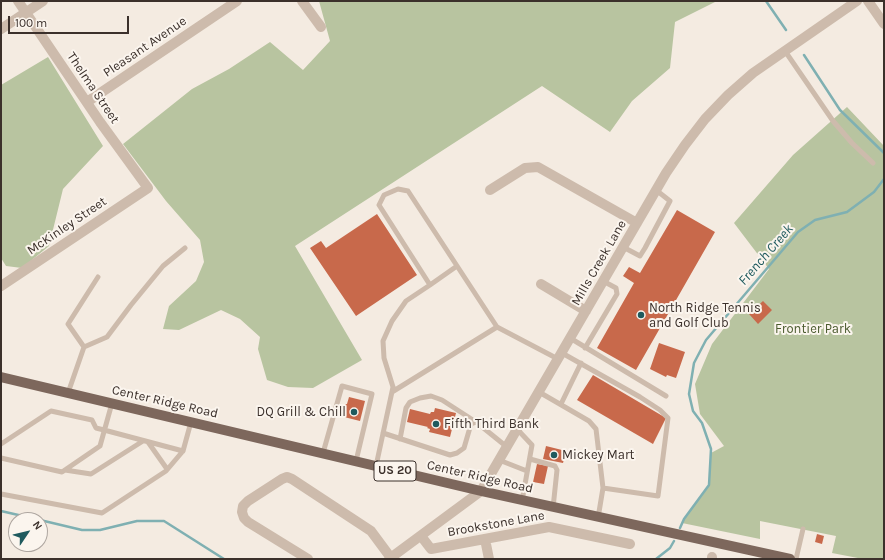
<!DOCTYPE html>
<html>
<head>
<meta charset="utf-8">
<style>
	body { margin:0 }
	#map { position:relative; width:885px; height:560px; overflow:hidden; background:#f4ebe1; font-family:Karla,sans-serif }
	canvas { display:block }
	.frame { position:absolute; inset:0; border:2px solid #3b302b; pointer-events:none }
	.north { position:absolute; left:8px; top:512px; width:40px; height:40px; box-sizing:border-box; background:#fbf5ee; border:1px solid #aea6a0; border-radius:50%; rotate:55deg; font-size:11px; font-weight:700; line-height:16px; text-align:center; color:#3b302b }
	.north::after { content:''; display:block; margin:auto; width:14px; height:18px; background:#1f5a5e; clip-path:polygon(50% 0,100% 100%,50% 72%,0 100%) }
	.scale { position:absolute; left:8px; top:16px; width:121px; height:18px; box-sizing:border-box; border:2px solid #3b302b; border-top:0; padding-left:5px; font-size:12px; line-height:14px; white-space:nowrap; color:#3b302b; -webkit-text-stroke:3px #fbf5ee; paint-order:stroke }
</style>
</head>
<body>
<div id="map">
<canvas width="885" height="560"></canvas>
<div class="frame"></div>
<div class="north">N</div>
<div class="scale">100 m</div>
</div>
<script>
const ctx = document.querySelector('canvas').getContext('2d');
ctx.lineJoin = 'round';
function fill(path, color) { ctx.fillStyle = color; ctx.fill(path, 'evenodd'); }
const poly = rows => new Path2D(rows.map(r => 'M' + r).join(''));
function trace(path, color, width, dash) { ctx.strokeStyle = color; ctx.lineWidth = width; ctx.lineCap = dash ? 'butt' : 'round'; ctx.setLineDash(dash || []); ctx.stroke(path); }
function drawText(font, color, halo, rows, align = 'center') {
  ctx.font = font + ' Karla,sans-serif'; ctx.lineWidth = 4; ctx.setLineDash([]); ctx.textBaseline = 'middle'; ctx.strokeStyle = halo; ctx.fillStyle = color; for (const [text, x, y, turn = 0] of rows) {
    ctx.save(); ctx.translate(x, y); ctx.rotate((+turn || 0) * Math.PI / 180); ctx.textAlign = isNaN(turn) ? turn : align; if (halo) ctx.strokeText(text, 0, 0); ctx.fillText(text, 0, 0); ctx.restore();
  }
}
const green = poly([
	[319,1,717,1,675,22,670,68,632,101,610,132,542,86,295,246,362,360,313,388,288,387,267,380,258,349,260,337,240,319,221,310,179,330,163,329,169,306,196,281,204,262,200,240,166,201,123,144,192,89,229,69,270,42,303,70,330,41],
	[48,57,103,146,63,189,49,246,22,268,6,266,1,258,1,85],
	[847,107,884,146,884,559,863,559,832,553,836,536,760,521,760,539,682,523,709,485,711,453,724,446,700,414,695,384,712,344,769,269,734,223,793,155]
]);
const stream = poly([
	[766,1,786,30],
	[804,55,840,110,884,153],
	[1,511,40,520],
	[40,520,82,530,100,530,137,521,164,521,224,559],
	[680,528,684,519,709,485,711,449,702,423,693,411,689,394,694,363,706,340,798,232,815,220,847,212,874,192,884,179],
	[656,559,670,548,674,541]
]);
const building = poly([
	[677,210,715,232,636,370,597,348,634,283,623,276,629,267,640,273],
	[377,214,417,275,356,316,310,248,321,241,326,248],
	[763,301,772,310,758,324,749,314],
	[659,343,685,352,676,378,667,375,666,377,650,369],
	[593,375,666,418,653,444,577,400],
	[349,397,365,401,360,421,344,417,346,408,344,407,345,404,347,404],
	[435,408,456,413,450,437,429,432,430,429,427,428,428,427,407,422,410,409,430,414,431,412,434,412],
	[546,446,566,451,563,463,543,459],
	[537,464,548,466,544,484,533,482],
	[817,534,824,536,822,544,815,542]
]);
const service = poly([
	[785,51,833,121,852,143,873,163],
	[623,247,640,256,645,248,670,201,656,190],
	[430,285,457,266],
	[570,338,666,396],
	[84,347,68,324,98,277],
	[585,348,617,294,616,288,603,281],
	[562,353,640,397,660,410,668,418,658,496,603,488,598,518],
	[392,392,497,327],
	[539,392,589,421,596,429,603,488],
	[68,393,84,347,107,337,131,305,163,266,185,248],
	[561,404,581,363],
	[517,429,532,445,522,501],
	[383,433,450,455,457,453,464,448,471,424,476,422,507,447],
	[400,439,406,408,410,402,420,398,431,396,442,400,476,422],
	[148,442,167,469],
	[1,444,51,411,92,420,96,428,104,430,183,451,191,422],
	[323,453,342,386,372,394,356,461],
	[1,458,62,472,100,446,112,403],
	[530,459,555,466,557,470,553,508],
	[499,460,527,471],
	[376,466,393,387,384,358,383,341,392,321,406,301,430,285,379,205,384,195,398,189,408,191,497,327,558,359],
	[65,470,91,474,143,441],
	[1,494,102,513,166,471,183,451],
	[796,559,803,529]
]);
const minor = poly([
	[302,1,321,27],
	[868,1,884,24],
	[1,29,43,1],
	[87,102,237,1],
	[490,190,525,168,538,167,637,223],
	[541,284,586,311],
	[1,286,148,188,100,122,18,1],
	[421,536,431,549,549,527,630,544],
	[485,539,489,559],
	[308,559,248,522,244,518,242,512,243,506,248,501,282,479,287,477,292,479,371,531,391,558],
	[389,559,481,491,666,173,685,145,705,119,728,95,753,73,857,1],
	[712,559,712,557]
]);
const primary = poly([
	[1,377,481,491,790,559]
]);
const markers = [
	[641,315,4,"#1f5a5e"],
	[354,412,4,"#1f5a5e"],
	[436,424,4,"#1f5a5e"],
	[554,455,4,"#1f5a5e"]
];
const shields = [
	[395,471,42]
];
const shieldNames = [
	["US 20",395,471]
];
const streetNames = [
	["Pleasant Avenue",145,47,-34],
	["Thelma Street",93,88,56],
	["McKinley Street",67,226,-34],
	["Mills Creek Lane",599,263,-60],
	["Center Ridge Road",165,402,13],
	["Center Ridge Road",480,477,13],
	["Brookstone Lane",496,524,-10]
];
const poiNames = [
	["North Ridge Tennis",649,308],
	["and Golf Club",649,323],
	["DQ Grill & Chill",346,412,"right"],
	["Fifth Third Bank",444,424],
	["Mickey Mart",562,455]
];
const parkNames = [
	["Frontier Park",813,329]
];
const waterNames = [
	["French Creek",766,255,-49]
];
fill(green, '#b8c4a0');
trace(stream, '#7fb0b2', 2.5);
fill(building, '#c8694b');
trace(service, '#cdbbac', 5);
trace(minor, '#cdbbac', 10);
trace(primary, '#7d675c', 10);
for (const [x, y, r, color] of markers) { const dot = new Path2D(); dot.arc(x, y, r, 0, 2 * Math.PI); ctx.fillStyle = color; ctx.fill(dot); trace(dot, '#fbf5ee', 1.5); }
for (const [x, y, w] of shields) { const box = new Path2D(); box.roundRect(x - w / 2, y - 10, w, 20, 3); ctx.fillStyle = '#fbf5ee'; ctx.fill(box); trace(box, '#3b302b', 1); }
drawText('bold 12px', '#3b302b', null, shieldNames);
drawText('13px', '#3b302b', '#fbf5ee', streetNames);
drawText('13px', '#3b302b', '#fbf5ee', poiNames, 'left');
drawText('13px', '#4a5a2e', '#fbf5ee', parkNames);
drawText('italic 14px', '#1f5a5e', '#fbf5ee', waterNames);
</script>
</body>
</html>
